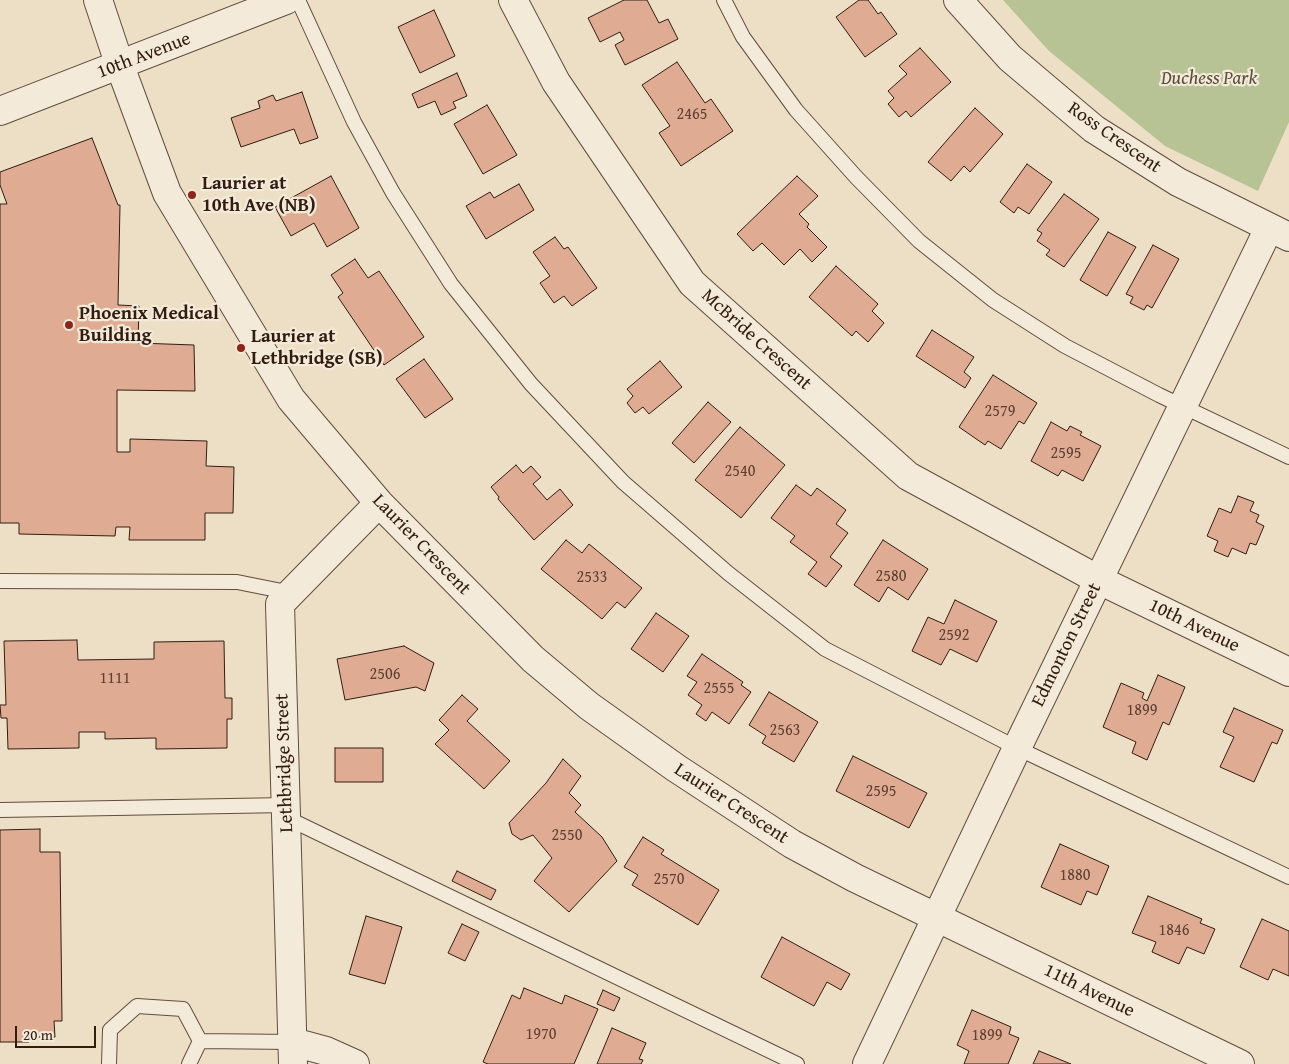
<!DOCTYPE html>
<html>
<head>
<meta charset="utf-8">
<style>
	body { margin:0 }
	#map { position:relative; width:1289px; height:1064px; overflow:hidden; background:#eddfc5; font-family:"Gentium Book Plus",serif }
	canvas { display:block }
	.scale { position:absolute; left:15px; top:1026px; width:81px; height:22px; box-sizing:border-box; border:2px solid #321c10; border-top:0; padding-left:6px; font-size:15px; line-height:18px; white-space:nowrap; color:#321c10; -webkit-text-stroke:4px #f3ead9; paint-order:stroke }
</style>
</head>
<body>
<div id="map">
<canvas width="1289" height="1064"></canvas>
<div class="scale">20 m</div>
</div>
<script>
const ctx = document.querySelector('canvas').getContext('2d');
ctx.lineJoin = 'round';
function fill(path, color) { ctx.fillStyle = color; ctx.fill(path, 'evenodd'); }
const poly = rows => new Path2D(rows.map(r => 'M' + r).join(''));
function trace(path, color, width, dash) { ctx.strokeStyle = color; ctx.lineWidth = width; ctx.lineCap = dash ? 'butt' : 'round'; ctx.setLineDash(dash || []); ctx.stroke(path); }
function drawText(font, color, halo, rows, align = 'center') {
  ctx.font = font + ' "Gentium Book Plus",serif'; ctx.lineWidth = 4.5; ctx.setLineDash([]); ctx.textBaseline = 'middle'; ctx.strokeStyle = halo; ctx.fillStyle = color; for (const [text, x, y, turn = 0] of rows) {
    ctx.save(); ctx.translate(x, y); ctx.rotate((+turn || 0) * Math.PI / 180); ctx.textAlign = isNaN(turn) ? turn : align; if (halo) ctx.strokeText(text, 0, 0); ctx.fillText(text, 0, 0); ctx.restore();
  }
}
const green = poly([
	[1003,0,1289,0,1289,122,1258,191,1165,146,1049,51]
]);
const building = poly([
	[624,0,647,0,659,23,668,19,678,39,625,65,615,45,624,40,620,32,600,42,588,18,624,0],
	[859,0,868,0,878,14,881,12,897,34,865,57,836,17,859,0],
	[434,10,455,56,420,73,398,27,434,10],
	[920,48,951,82,911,117,906,111,899,117,888,104,894,98,888,91,907,74,899,66,920,48],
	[677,62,705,103,711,99,733,131,681,166,659,133,670,126,642,85,677,62],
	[457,73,467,96,453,102,456,108,441,115,435,101,418,108,412,94,457,73],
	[302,92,318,138,300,144,294,129,241,147,231,118,260,108,258,101,273,95,276,101,302,92],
	[487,105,517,155,483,174,454,124,487,105],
	[975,108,1003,134,970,172,964,166,951,181,928,162,975,108],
	[92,138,118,205,120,205,118,305,139,306,138,343,194,345,195,391,117,390,117,452,130,452,130,439,207,441,206,466,234,467,233,513,205,513,205,540,129,540,130,527,116,527,115,536,19,534,19,523,0,523,0,204,7,204,0,185,0,172,92,138],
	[1027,164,1052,182,1029,214,1018,207,1014,213,1000,202,1027,164],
	[331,176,359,228,327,247,314,223,291,236,275,207,331,176],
	[797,176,818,196,799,214,809,224,807,227,827,247,812,262,800,249,784,265,762,243,753,251,737,234,797,176],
	[519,184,534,210,486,239,466,206,490,192,494,198,519,184],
	[1064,194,1099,219,1064,267,1046,255,1050,250,1037,241,1042,233,1037,230,1064,194],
	[1108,232,1136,247,1107,296,1080,280,1108,232],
	[555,237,564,249,568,247,597,288,572,306,564,296,554,303,540,283,550,276,533,252,555,237],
	[1153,245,1179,259,1152,308,1147,305,1144,310,1130,303,1133,297,1126,294,1153,245],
	[355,259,368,278,379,271,424,337,384,365,338,297,343,293,331,275,355,259],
	[836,266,878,304,872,311,884,323,868,342,856,331,852,336,809,297,836,266],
	[932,330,974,357,964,372,971,378,965,388,916,356,932,330],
	[424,359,453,399,425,418,396,379,424,359],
	[660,361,682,387,649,414,643,407,635,413,627,403,633,396,627,389,660,361],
	[993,375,1037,403,1024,424,1019,421,1001,449,988,441,985,445,959,427,993,375],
	[708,402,731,422,694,463,672,443,708,402],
	[1051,422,1067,431,1070,426,1082,432,1080,435,1101,446,1083,481,1062,470,1058,476,1031,461,1051,422],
	[740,427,785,465,741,518,695,480,740,427],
	[516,465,523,473,531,466,541,477,533,484,547,500,560,489,573,505,534,540,498,499,499,497,491,487,516,465],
	[796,485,811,496,817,488,846,510,836,524,848,533,830,557,842,566,826,587,808,574,817,562,790,542,795,536,771,518,796,485],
	[1238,496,1254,502,1250,511,1259,515,1256,522,1264,526,1256,545,1250,543,1246,554,1232,548,1228,557,1214,551,1218,541,1207,536,1219,508,1231,513,1238,496],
	[566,540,582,553,589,544,642,588,625,608,617,602,602,619,541,569,566,540],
	[883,540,928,569,908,600,888,587,879,602,854,585,883,540],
	[955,600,997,621,977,662,950,649,941,665,912,651,928,617,944,624,955,600],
	[656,613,689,636,663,672,631,649,656,613],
	[77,640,78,660,154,659,154,642,224,641,225,698,232,698,232,719,227,719,227,748,156,749,156,738,105,739,105,732,79,732,79,748,8,749,7,718,1,718,0,705,6,705,4,641,77,640],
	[404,646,434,663,425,691,416,687,345,700,337,659,404,646],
	[702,654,743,682,741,685,751,692,729,724,712,712,706,721,696,714,702,705,688,695,697,682,687,676,702,654],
	[1158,675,1185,687,1169,725,1163,722,1147,760,1132,753,1136,742,1103,727,1121,683,1144,693,1142,698,1147,701,1158,675],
	[769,692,818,722,794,762,762,743,766,736,749,725,769,692],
	[462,695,478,709,467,721,510,761,484,789,435,744,449,730,439,720,462,695],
	[1234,708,1283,730,1277,744,1272,742,1254,782,1220,767,1234,737,1223,732,1234,708],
	[335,748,383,748,383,782,335,782,335,748],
	[853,756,927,793,909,828,836,791,853,756],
	[563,759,581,776,569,793,581,805,575,812,602,837,617,861,569,912,534,881,552,858,533,835,521,840,512,834,509,823,546,783,563,759],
	[40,829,40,852,60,852,62,1021,54,1021,55,1037,29,1037,29,1042,0,1042,0,830,40,829],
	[643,837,664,850,661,854,719,890,698,925,632,885,638,875,624,867,643,837],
	[1060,844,1109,866,1097,895,1087,891,1081,905,1041,887,1060,844],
	[457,871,496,890,491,900,452,881,457,871],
	[1148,896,1202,919,1200,923,1215,929,1204,954,1187,947,1179,964,1152,952,1156,942,1132,933,1148,896],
	[366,916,402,927,385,984,349,974,366,916],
	[1262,919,1289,931,1289,976,1273,969,1268,980,1240,967,1262,919],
	[462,924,479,932,465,961,448,953,462,924],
	[782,937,850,974,841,990,827,982,814,1006,761,977,782,937],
	[524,988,562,1004,565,995,598,1009,574,1064,488,1064,483,1062,512,995,520,999,524,988],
	[603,990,620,998,614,1011,597,1004,603,990],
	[972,1010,1011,1027,1009,1034,1019,1038,1008,1064,964,1064,969,1051,957,1045,972,1010],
	[612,1028,646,1043,639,1059,643,1060,641,1064,597,1064,612,1028],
	[1039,1051,1071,1064,1033,1064,1039,1051]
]);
const service = poly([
	[298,0,354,122,393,193,451,284,531,384,623,482,728,573,825,649,1017,748,1289,877],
	[724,0,743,37,796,110,856,177,919,241,993,300,1065,346,1159,395,1289,457],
	[0,581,237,582,292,593],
	[0,810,287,805],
	[287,818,797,1064],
	[109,1064,110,1030,137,1006,183,1009,200,1041],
	[189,1064,200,1041,293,1042]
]);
const minor = poly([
	[98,0,120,66,167,193,291,399,379,503,533,659,589,706,676,768,792,844,855,878,1240,1064],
	[513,0,556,82,692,283,908,476,1099,580,1289,672],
	[293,1042,326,1051,355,1064],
	[293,1064,280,604,379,503],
	[867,1064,1017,748,1269,228]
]);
const tertiary = poly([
	[958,0,1010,58,1094,129,1178,182,1289,237],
	[0,111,286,0]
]);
const markers = [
	[192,195,5,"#8f2418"],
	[69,325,5,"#8f2418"],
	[241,348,5,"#8f2418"]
];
const numberNames = [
	["2465",692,115],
	["2579",1000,412],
	["2595",1066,454],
	["2540",740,472],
	["2580",891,577],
	["2533",592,578],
	["2592",954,636],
	["2506",385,675],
	["1111",115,679],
	["2555",719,689],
	["1899",1142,711],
	["2563",785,731],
	["2595",881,792],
	["2550",567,836],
	["1880",1075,876],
	["2570",669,880],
	["1846",1174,931],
	["1970",541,1035],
	["1899",987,1036]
];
const streetNames = [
	["10th Avenue",144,56,-21],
	["Ross Crescent",1114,138,35],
	["McBride Crescent",756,340,42],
	["Laurier Crescent",421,545,46],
	["10th Avenue",1194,626,26],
	["Edmonton Street",1067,645,-64],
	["Lethbridge Street",285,763,-92],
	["Laurier Crescent",731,804,33],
	["11th Avenue",1089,991,26]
];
const parkNames = [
	["Duchess Park",1209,79]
];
const poiNames = [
	["Laurier at",202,184],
	["10th Ave (NB)",202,206],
	["Phoenix Medical",79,314],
	["Building",79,336],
	["Laurier at",251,337],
	["Lethbridge (SB)",251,359]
];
fill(green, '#b7c295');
fill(building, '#dfac93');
trace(building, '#321c10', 1);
trace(service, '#614d3d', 16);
trace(minor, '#614d3d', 30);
trace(tertiary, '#614d3d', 30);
trace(service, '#f3ead9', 14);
trace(minor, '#f3ead9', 28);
trace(tertiary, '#f3ead9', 28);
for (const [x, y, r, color] of markers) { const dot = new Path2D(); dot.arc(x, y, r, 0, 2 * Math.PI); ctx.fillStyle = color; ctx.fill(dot); trace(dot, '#f3ead9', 2); }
drawText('16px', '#5d4031', null, numberNames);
drawText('19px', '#321c10', '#f3ead9', streetNames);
drawText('italic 19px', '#5a4e38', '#f3ead9', parkNames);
drawText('bold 19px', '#321c10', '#f3ead9', poiNames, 'left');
</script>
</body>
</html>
